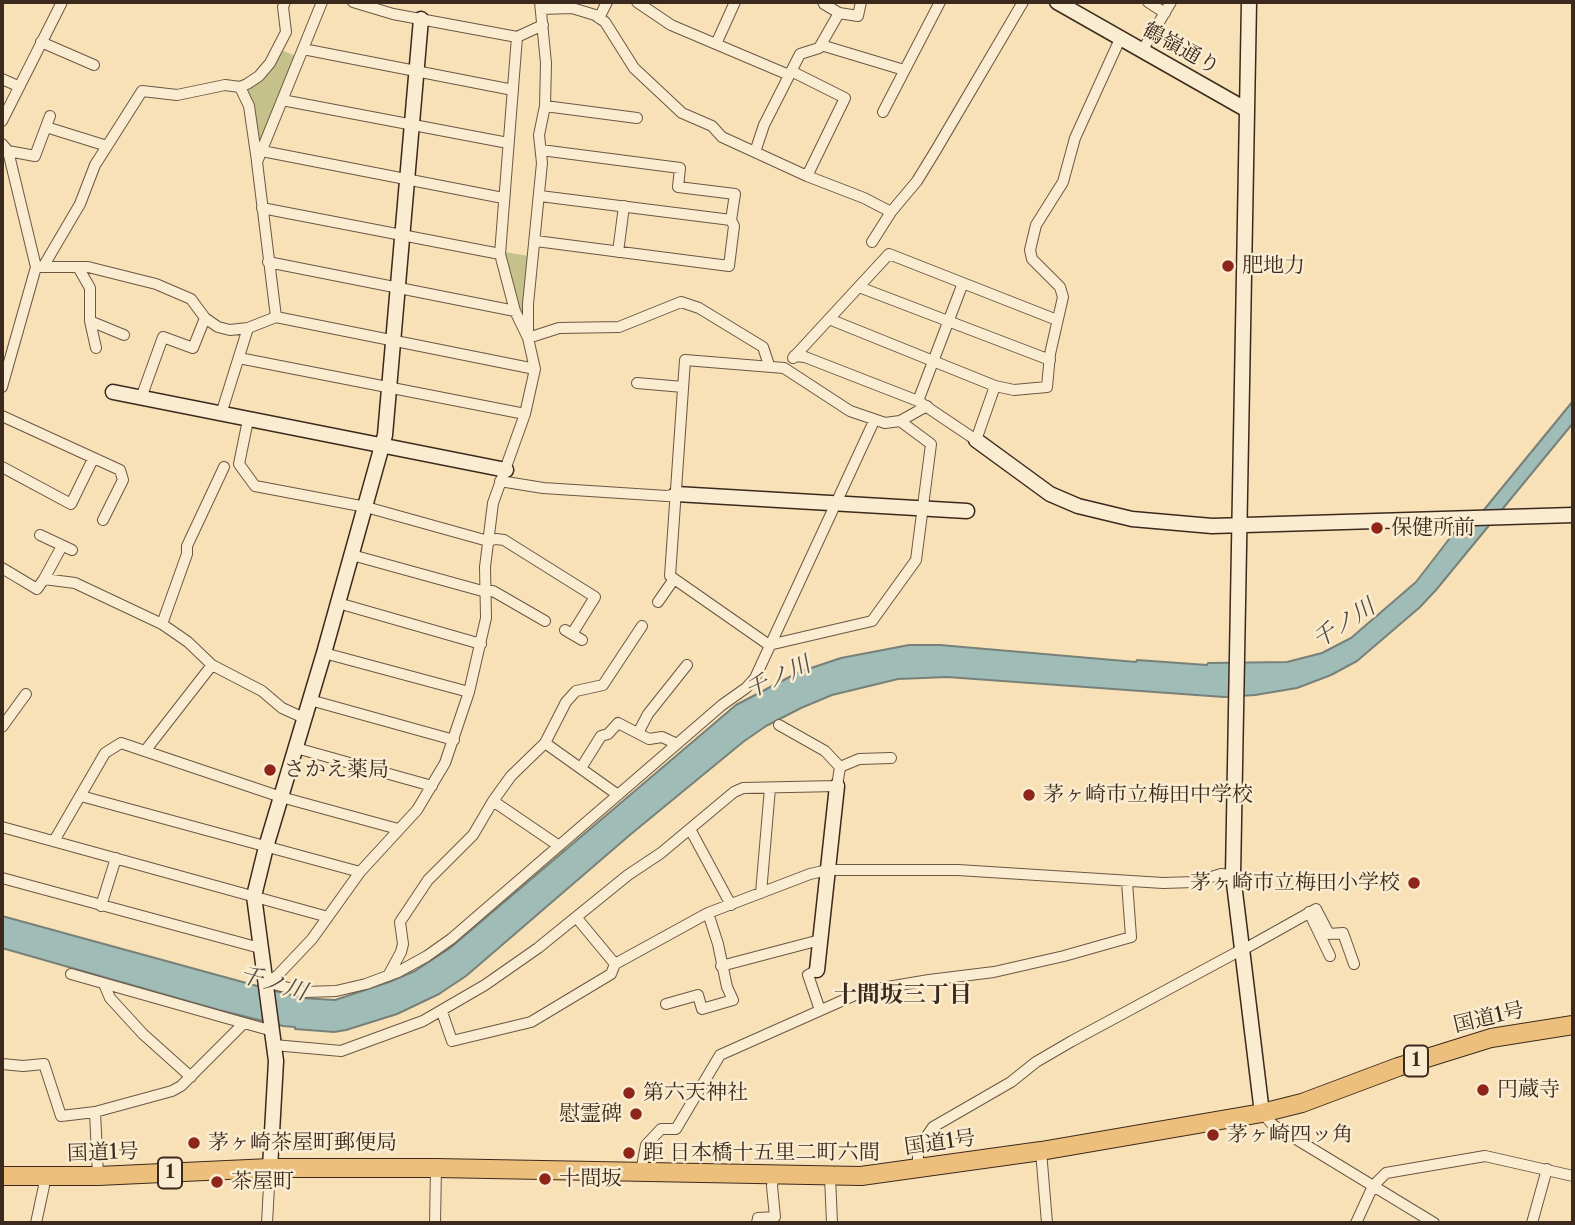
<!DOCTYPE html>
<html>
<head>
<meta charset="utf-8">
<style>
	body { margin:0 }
	#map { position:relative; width:1575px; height:1225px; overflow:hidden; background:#f8e1b7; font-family:"Libre Caslon Text",serif }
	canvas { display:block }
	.frame { position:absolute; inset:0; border:4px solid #3c291d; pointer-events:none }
</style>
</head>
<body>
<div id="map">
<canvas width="1575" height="1225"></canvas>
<div class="frame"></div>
</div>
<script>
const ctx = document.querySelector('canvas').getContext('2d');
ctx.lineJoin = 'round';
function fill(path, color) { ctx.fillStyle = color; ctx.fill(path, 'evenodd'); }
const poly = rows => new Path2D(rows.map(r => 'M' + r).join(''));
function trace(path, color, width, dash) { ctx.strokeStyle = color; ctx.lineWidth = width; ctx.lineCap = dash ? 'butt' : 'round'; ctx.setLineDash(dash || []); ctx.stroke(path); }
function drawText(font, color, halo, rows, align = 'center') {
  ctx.font = font + ' "Libre Caslon Text","Noto Serif JP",serif'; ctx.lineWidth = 5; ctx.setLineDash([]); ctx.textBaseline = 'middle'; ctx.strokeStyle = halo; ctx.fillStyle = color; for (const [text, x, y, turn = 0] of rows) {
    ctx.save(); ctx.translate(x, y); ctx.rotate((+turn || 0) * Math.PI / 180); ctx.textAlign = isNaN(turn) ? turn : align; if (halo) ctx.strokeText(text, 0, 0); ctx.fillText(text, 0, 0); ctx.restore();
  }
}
const green = poly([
	[281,50,296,56,258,152,246,88],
	[505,252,529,256,523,319]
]);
const water = poly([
	[1573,401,1573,423,1436,590,1419,608,1357,661,1331,675,1297,688,1255,695,1224,697,947,677,898,679,832,695,801,708,766,726,743,742,631,834,466,976,439,994,397,1014,346,1030,334,1032,295,1029,295,1027,283,1026,219,1010,2,948,2,916,301,998,335,1000,389,982,415,971,450,948,736,705,799,672,841,658,909,645,940,645,1136,662,1137,660,1207,665,1208,663,1287,662,1322,653,1351,638,1416,582,1470,512,1483,511,1573,401]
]);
const street = poly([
	[353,2,393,14,517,37,543,25],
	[637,2,671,25,789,75],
	[823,2,824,4,839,13],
	[1148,2,1165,13],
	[541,9,572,8,595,15,605,22,634,68,682,113,712,126,722,137,807,176,864,198,891,212],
	[599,18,607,2],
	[517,37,500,254,515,311,528,338,559,328,619,327,681,302,699,308,763,347,769,365],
	[41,42,94,65],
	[716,44,735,2],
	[821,45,904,70],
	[303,49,513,90],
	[1142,51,1171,2],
	[791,71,845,98,807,176],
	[2,79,18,86],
	[240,87,249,106,257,161],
	[282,100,508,143],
	[545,106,637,118],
	[883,112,940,2],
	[2,121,62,2],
	[46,127,107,146],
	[2,144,8,151,36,267,2,387],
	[541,150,680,168,678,187,735,194,731,220],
	[8,151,35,156,50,116],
	[262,151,503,198],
	[755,152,764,125,800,54,819,48,839,13,858,16,861,2],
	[262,208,500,254],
	[536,241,729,266,734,226,731,220,540,196],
	[872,242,891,212,917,181,936,150,1023,2],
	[618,252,624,206],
	[268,262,515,311],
	[40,267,88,267,156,284,191,299,205,318,218,327,230,330,248,328],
	[43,267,80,204,95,165,142,91,177,95,225,85,240,87,247,84,259,76,270,63,286,32,283,7,285,2],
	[78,267,90,288,90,321,96,348],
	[859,287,1050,360],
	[276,317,535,369],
	[829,319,995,386],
	[90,321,124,335],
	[794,356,805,357,918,401,976,440,995,386,1014,390,1047,387,1050,354,1063,297,1060,287,1032,259,1030,250,1036,225,1063,182,1075,138,1120,39],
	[239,358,525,414],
	[793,358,889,254,1057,320],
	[637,383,683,387],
	[141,398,163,337,193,348,205,318],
	[918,401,963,283],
	[221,414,248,328,276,317,257,162,322,2],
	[2,416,120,470,123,480,103,520],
	[248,420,239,464,255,486,366,507,488,541,496,539,504,540,595,597,572,634],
	[900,421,931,444,916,560,872,621,769,645,670,576,685,360,784,368,850,411,885,423,900,421,927,406],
	[2,467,71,504,93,459],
	[500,481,543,488,667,496,676,494],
	[40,535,72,550],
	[352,555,486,592,493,591,545,621],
	[2,568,37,589,44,579,75,583,162,624,188,642,212,665],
	[44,579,62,546],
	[658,602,674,579],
	[338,603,481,644],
	[162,624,187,554,187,546,224,467],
	[565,630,582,640],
	[324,653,469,692],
	[310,700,454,740],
	[2,727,26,694],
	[638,733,648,714,687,665],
	[545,743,618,795],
	[296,748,432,786],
	[145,751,212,665,262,691,282,708,304,718],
	[840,767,859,759,891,758],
	[581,768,601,736,608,734,618,723,649,739,662,737,677,744],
	[81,796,360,872],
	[493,801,559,846],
	[2,827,328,917],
	[690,829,731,905],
	[54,841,105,753,121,743,281,797,398,829],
	[2,878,260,948],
	[761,893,770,788],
	[101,906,116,858],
	[1309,912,1330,956],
	[576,917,615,964],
	[1241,945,1248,947,1316,909,1329,934,1343,933,1354,964],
	[721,966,820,940],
	[817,970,808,975,820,1010],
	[71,974,244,1023],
	[388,976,401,952,403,944,400,922,428,880,473,835,493,801,511,776,545,743,566,702,576,691,603,685,642,626],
	[265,982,277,976,312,939,360,872,417,810,445,763,469,692,486,618,485,567,493,503,525,414,535,369,528,338,528,304,542,163,539,135,545,106,546,63,540,2],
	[265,982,305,992,336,991,366,984,398,972,427,956,451,939,722,705,746,688,755,678,874,421],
	[104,984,110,998,143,1034,191,1077],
	[666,1004,698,995,702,1009,733,1000,727,987,718,944,708,913],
	[442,1012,452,1041,531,1022,611,974,615,964,708,913,810,874,828,870,958,870,1163,883,1195,882,1221,874,1233,875],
	[274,1045,341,1051,423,1021,485,985,538,948,628,875,661,853,734,792,743,788,837,786,840,767,825,751,779,725],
	[2,1064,23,1066,44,1064,61,1116,95,1112],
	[1262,1113,1273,1125,1434,1223],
	[1041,1151,1047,1223],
	[918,1170,918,1154,924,1140,933,1127,1011,1082,1036,1062,1072,1041,1241,950],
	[641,1172,646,1145,661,1129,676,1129,720,1055,864,991,929,980,994,972,1064,956,1131,937,1127,882],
	[98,1176,95,1112,172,1091,181,1086,244,1023,273,1031],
	[830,1176,832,1223],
	[36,1223,44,1186,42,1177],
	[267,1223,270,1168],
	[435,1223,436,1168],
	[757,1223,758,1218,775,1217,772,1186,774,1174],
	[1356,1223,1373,1186,1386,1173,1485,1156,1573,1176],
	[1532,1223,1547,1169]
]);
const secondary = poly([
	[1057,2,1247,110],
	[1249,2,1233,875,1262,1113],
	[113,392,506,470],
	[976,440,1050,494,1078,506,1132,519,1212,526,1573,515],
	[676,494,967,511],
	[817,970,837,786],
	[270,1168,276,1061,254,896,266,847,324,653,385,435,421,19]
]);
const highway = poly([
	[2,1176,98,1176,270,1168,436,1168,861,1176,1041,1151,1262,1113,1302,1103,1398,1067,1491,1038,1573,1025]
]);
const markers = [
	[1228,266,7,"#8f2418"],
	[1377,528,7,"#8f2418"],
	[270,770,7,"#8f2418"],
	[1029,795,7,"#8f2418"],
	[1414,883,7,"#8f2418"],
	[1483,1090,7,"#8f2418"],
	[629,1093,7,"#8f2418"],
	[636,1114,7,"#8f2418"],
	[1213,1135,7,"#8f2418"],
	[194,1143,7,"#8f2418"],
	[629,1153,7,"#8f2418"],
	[545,1179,7,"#8f2418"],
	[217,1182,7,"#8f2418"]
];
const shields = [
	[1416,1061,24],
	[170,1173,24]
];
const shieldNames = [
	["1",1416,1061],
	["1",170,1173]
];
const streetNames = [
	["鶴嶺通り",1181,49,29],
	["国道1号",1489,1018,-13],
	["国道1号",940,1143,-8],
	["国道1号",103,1153,-2]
];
const poiNames = [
	["肥地力",1242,266],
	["保健所前",1391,528],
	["さかえ薬局",284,770],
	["茅ヶ崎市立梅田中学校",1043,795],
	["茅ヶ崎市立梅田小学校",1400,883,"right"],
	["円蔵寺",1497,1090],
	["第六天神社",643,1093],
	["慰霊碑",622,1114,"right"],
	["茅ヶ崎四ッ角",1227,1135],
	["茅ヶ崎茶屋町郵便局",208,1143],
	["距 日本橋十五里二町六間",643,1153],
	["十間坂",559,1179],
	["茶屋町",231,1182]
];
const waterNames = [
	["千ノ川",1344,624,-33],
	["千ノ川",778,678,-25],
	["千ノ川",273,984,16]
];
const neighbourhoodNames = [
	["十間坂三丁目",903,995]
];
fill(green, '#c4c18a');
fill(water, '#9fbcb6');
trace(water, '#778179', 2);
trace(street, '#6b5744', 12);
trace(secondary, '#3c291d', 17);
trace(highway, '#3c291d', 20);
trace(street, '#faecd0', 10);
trace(secondary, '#faecd0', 14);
trace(highway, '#ecc07c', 18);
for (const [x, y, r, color] of markers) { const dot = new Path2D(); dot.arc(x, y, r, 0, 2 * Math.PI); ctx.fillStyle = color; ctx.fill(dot); trace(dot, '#faecd0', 2.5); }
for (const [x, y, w] of shields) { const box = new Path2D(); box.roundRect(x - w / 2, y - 15.5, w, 31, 5); ctx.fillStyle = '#faecd0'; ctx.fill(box); trace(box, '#3c291d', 2); }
drawText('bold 19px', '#3c291d', null, shieldNames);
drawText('21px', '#3c291d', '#faecd0', streetNames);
drawText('21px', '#3c291d', '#faecd0', poiNames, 'left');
drawText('italic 23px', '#554e43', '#faecd0', waterNames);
drawText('bold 23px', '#3c291d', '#faecd0', neighbourhoodNames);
</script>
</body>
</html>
